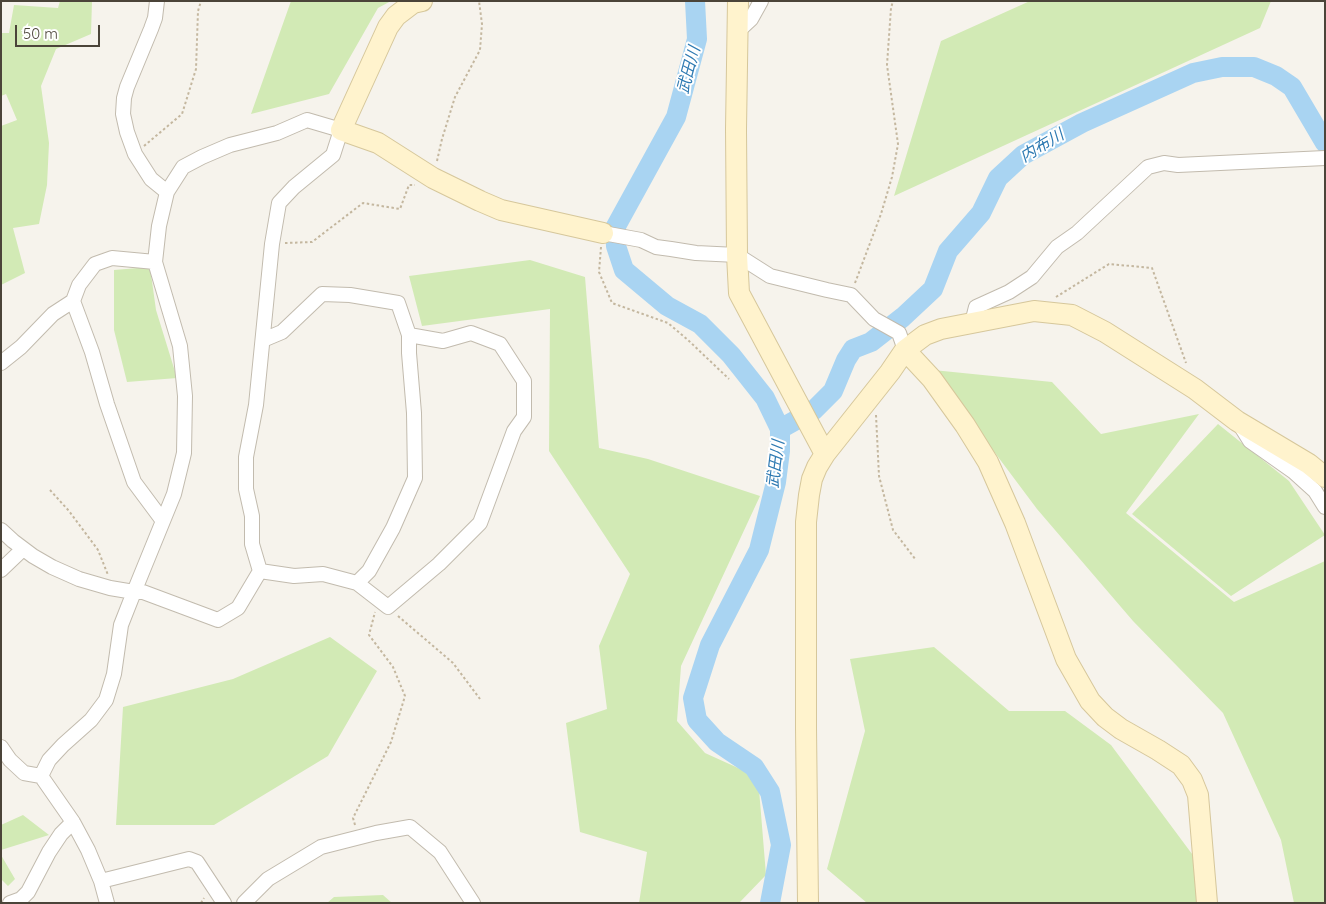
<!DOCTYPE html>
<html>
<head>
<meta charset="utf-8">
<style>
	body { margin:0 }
	#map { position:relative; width:1326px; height:904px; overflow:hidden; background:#f6f3ec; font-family:Quicksand,sans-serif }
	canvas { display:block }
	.frame { position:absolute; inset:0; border:2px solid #4b4439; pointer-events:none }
	.scale { position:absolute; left:15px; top:25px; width:85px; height:22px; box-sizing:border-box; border:2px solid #4b4439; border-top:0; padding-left:6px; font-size:15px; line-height:18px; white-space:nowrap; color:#4b4439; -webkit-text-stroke:4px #fff; paint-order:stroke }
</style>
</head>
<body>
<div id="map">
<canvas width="1326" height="904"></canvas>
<div class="frame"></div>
<div class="scale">50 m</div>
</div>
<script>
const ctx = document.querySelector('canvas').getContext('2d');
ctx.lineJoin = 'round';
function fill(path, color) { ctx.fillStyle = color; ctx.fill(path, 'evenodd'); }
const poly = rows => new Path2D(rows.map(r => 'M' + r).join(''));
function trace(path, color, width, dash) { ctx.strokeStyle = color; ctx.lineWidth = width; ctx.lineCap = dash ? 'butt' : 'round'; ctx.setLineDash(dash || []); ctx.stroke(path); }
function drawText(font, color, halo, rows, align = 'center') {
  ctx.font = font + ' Quicksand,"Noto Sans JP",sans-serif'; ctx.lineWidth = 4; ctx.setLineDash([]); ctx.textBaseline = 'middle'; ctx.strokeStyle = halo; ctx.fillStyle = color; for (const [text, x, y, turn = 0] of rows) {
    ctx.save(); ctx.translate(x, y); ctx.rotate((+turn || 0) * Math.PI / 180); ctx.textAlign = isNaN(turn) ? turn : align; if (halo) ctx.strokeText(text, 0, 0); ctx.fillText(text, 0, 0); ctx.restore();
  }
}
const green = poly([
	[60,1,92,1,91,34,56,49,41,86,49,143,47,185,39,224,13,228,25,273,1,285,1,126,17,120,6,94,1,96,1,33,9,33,14,5,58,8],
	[291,1,391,1,378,8,329,94,251,114],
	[1030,1,1271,1,1260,28,894,196,941,41],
	[530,260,585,277,599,448,648,459,760,496,681,666,677,721,705,753,758,777,766,875,739,903,639,903,647,852,580,832,566,723,607,709,599,646,630,574,549,451,550,309,422,326,409,276],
	[150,267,156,310,177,378,127,382,114,330,114,270],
	[933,370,1052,382,1101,434,1199,414,1126,513,1234,602,1325,561,1325,903,1294,903,1281,840,1223,713,1133,621,1037,509],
	[1218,424,1289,481,1325,535,1231,596,1132,514],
	[330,637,377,671,328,756,214,825,116,825,123,707,233,679],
	[934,647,1009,711,1065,711,1111,745,1195,858,1201,903,867,903,827,869,865,731,850,659],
	[23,815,49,835,1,850,1,825],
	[1,855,15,879,8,886,1,879],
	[383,895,392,903,327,903,334,897]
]);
const river = poly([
	[695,1,697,39,676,117,615,228,616,246,624,270,667,306,700,324,731,355,765,398,780,429,780,451,776,482,759,550,710,645,693,698,697,720,717,742,754,767,770,792,781,845,770,903],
	[780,429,814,410,833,391,846,360,853,349,871,342,903,317,933,289,948,251,981,213,998,178,1023,155,1082,123,1193,73,1222,67,1254,67,1276,76,1292,87,1325,143]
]);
const path = poly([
	[144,146,182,114,196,69,198,11,201,1],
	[437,161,442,139,455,97,480,50,482,24,479,1],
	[285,243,312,242,363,203,400,209,409,185,415,185],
	[601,247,599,272,612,303,668,323,688,340,729,379],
	[855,283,881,214,892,177,898,144,887,65,891,8,893,1],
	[1056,297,1109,264,1152,268,1186,363],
	[876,415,879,476,893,530,916,560],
	[50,490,69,511,98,550,108,575],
	[398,616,453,663,480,699],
	[355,825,353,818,391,742,405,696,393,667,369,635,375,612],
	[201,903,204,898]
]);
const street = poly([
	[157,1,155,18,151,29,127,87,124,98,123,114,127,132,135,154,151,179,167,192],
	[738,31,751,19,761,1],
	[603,233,641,240,656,247,671,249,696,253,737,255,770,276,827,290,851,295,874,319,899,333,905,350],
	[73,301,92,352,107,404,134,482,163,521],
	[972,323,976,307,1009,292,1032,277,1057,247,1077,233,1148,167,1164,163,1178,165,1325,158],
	[1,363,21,347,53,314,73,301,79,285,95,264,112,258,155,262],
	[1240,425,1250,441,1294,472,1315,491,1325,507],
	[1,530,13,541,33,556,52,567,79,579,110,588,134,592,143,592,218,620,238,608,260,571,252,544,252,516,246,489,246,457,256,405,272,244,279,203,294,187,333,155,341,130,307,120,277,133,230,145,202,157,183,167,167,192,159,226,155,262,180,346,185,396,184,453,174,494,134,592,121,625,114,674,106,700,91,720,63,745,49,760,41,776],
	[1,570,23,549],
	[260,571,294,576,323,574,357,583,388,607,439,564,480,523,514,431,524,417,524,381,500,344,471,333,443,341,409,335,398,303,350,295,322,294,282,332,263,340],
	[357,583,369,571,393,528,415,478,414,413,409,353,409,335],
	[1,747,10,760,24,773,41,776,73,822,88,850,101,881,107,903],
	[101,881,189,859,197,862,224,903],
	[10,903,21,899,28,892,49,852,61,834,73,822],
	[244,903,268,879,321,847,376,833,410,827,440,852,473,903]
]);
const secondary = poly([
	[422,1,413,3,396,16,388,27,341,130,378,143,433,178,480,201,501,210,603,233],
	[738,1,736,129,737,255,739,293,825,454],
	[905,350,932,379,965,425,988,462,1015,523,1066,659,1090,701,1105,717,1121,729,1158,750,1181,765,1192,780,1198,795,1207,903],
	[808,903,806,728,806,522,809,495,812,479,817,467,825,454,890,372,905,350,925,335,941,329,1034,311,1072,315,1105,332,1195,389,1237,421,1309,464,1325,477]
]);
const waterNames = [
	["武田川",689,70,-75],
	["内布川",1042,146,-31],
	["武田川",776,464,-83]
];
fill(green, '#d2eab5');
trace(river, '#a9d4f2', 20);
trace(street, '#c2bbae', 16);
trace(secondary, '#d6c79b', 22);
trace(path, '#c4b79f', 2, [2.5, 2.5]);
trace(street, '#fff', 14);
trace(secondary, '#fff3cd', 20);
drawText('italic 16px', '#2e7ab2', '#fff', waterNames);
</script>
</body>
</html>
